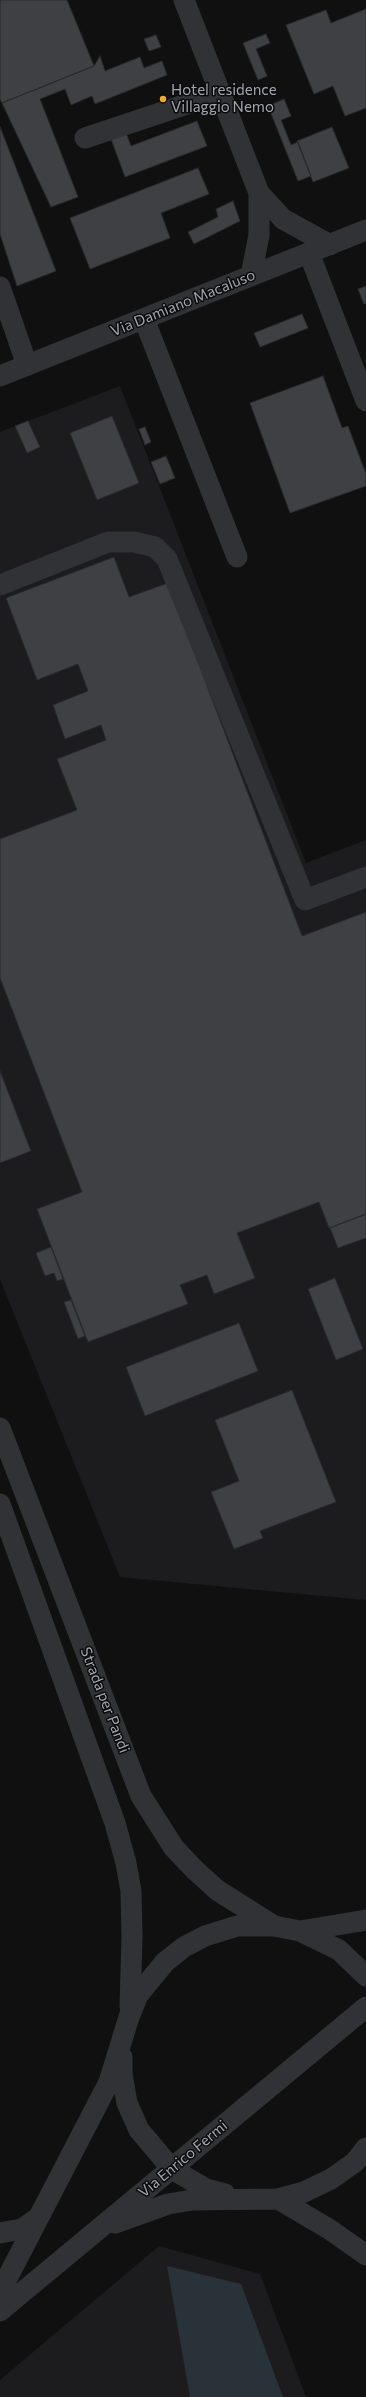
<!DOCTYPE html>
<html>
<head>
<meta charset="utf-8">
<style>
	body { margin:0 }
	canvas { display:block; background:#101011 }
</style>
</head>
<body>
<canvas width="366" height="2397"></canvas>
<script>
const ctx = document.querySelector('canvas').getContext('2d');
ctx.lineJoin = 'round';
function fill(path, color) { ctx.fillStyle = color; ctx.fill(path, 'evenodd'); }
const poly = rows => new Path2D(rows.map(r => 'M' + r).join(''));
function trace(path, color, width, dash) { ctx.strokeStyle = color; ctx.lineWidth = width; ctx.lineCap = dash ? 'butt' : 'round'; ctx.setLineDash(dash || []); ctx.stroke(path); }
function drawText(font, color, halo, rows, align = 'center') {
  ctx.font = font + ' Commissioner,sans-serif'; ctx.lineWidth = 3; ctx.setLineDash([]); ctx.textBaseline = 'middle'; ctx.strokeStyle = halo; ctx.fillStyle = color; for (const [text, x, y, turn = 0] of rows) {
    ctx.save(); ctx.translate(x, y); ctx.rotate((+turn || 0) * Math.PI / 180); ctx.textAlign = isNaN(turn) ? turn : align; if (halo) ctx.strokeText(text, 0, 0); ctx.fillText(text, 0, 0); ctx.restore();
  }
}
const built = poly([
	[120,386,306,863,366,840,366,1600,120,1577,0,1279,0,432],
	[159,2246,260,2274,306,2397,0,2397,0,2380]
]);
const water = poly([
	[167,2266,241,2284,283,2397,190,2397]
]);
const building = poly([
	[0,0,67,0,94,66,2,103,0,99,0,0],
	[366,9,366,108,345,116,333,86,314,94,286,25,326,10,331,23,366,9],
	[266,34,270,43,256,49,267,76,258,80,243,43,266,34],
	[156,35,161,47,149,51,144,39,156,35],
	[100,56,105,71,140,57,144,68,162,61,167,75,95,104,92,96,71,105,65,89,40,99,78,197,51,207,2,103,94,66,100,56],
	[284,99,291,116,281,120,291,145,298,142,311,176,298,181,268,106,284,99],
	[197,121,207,146,125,177,110,136,125,130,131,146,197,121],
	[0,127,56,271,17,286,0,234,0,127],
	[332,127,349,168,313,182,297,141,332,127],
	[198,168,209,194,161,213,170,238,90,269,70,218,198,168],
	[233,201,240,221,194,244,188,232,218,217,216,209,233,201],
	[366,286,366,303,364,304,358,289,366,286],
	[302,314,308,328,260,347,254,333,302,314],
	[323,376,342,428,348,426,366,474,366,486,290,513,250,403,323,376],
	[112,416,139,483,97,500,70,433,112,416],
	[28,421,40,447,27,453,15,426,28,421],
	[145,427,151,442,145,445,139,429,145,427],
	[166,456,175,478,160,484,151,462,166,456],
	[114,557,129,597,168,583,302,936,366,912,366,1214,329,1228,319,1202,237,1233,255,1278,214,1294,207,1275,180,1285,188,1304,88,1342,37,1209,82,1192,0,978,0,839,77,810,57,759,106,740,101,725,65,739,53,705,88,691,78,664,37,680,6,598,114,557],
	[0,1071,31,1151,0,1163,0,1071],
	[366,1214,366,1238,338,1248,330,1228,366,1214],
	[51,1247,63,1279,57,1281,54,1273,45,1276,36,1253,51,1247],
	[335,1278,363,1349,336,1360,308,1289,335,1278],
	[71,1300,85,1336,78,1339,64,1302,71,1300],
	[239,1323,258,1371,145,1416,126,1367,239,1323],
	[292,1390,336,1502,260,1531,263,1538,234,1549,211,1492,239,1481,215,1420,292,1390]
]);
const minor = poly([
	[184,0,259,193,259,235,251,276],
	[85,138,220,93],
	[259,193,283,219,330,245],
	[309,253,366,401],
	[0,287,27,365],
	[144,319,237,557],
	[0,376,366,230],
	[0,585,108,542,134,542,155,547,167,559,305,900,366,877],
	[0,1428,141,1796,174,1848,195,1870,217,1890,274,1926],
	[0,1504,115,1823,126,1863,131,1891,132,1936,130,2007],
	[300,1931,366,1920],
	[122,2057,122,2074,127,2103,139,2130,172,2169,206,2189,225,2194],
	[278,2199,329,2229,366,2255],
	[115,2223,168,2204,192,2200,278,2199,304,2192,331,2179,355,2162,366,2148],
	[0,2233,22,2229,39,2217],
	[0,2292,109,2082,129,2017,138,1995,165,1962,184,1947,205,1936,237,1926,274,1926,300,1931,339,1950,366,1976],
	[0,2311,366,2007]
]);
const markers = [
	[163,99,4,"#e7ac32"]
];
const poiNames = [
	["Hotel residence",171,90],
	["Villaggio Nemo",171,107]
];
const streetNames = [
	["Via Damiano Macaluso",183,303,-22],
	["Strada per Pandi",105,1700,69],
	["Via Enrico Fermi",183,2159,-40]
];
fill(built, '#1c1c1e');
fill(water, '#2a3239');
fill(building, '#3f4044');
trace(building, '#2a2a2d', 1);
trace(minor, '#313236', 21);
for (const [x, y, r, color] of markers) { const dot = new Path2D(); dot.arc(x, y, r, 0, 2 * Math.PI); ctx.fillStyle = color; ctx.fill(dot); trace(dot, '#0b0b0c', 1.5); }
drawText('15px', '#a2a6b1', '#0b0b0c', poiNames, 'left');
drawText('15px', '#a2a6b1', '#0b0b0c', streetNames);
</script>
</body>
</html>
